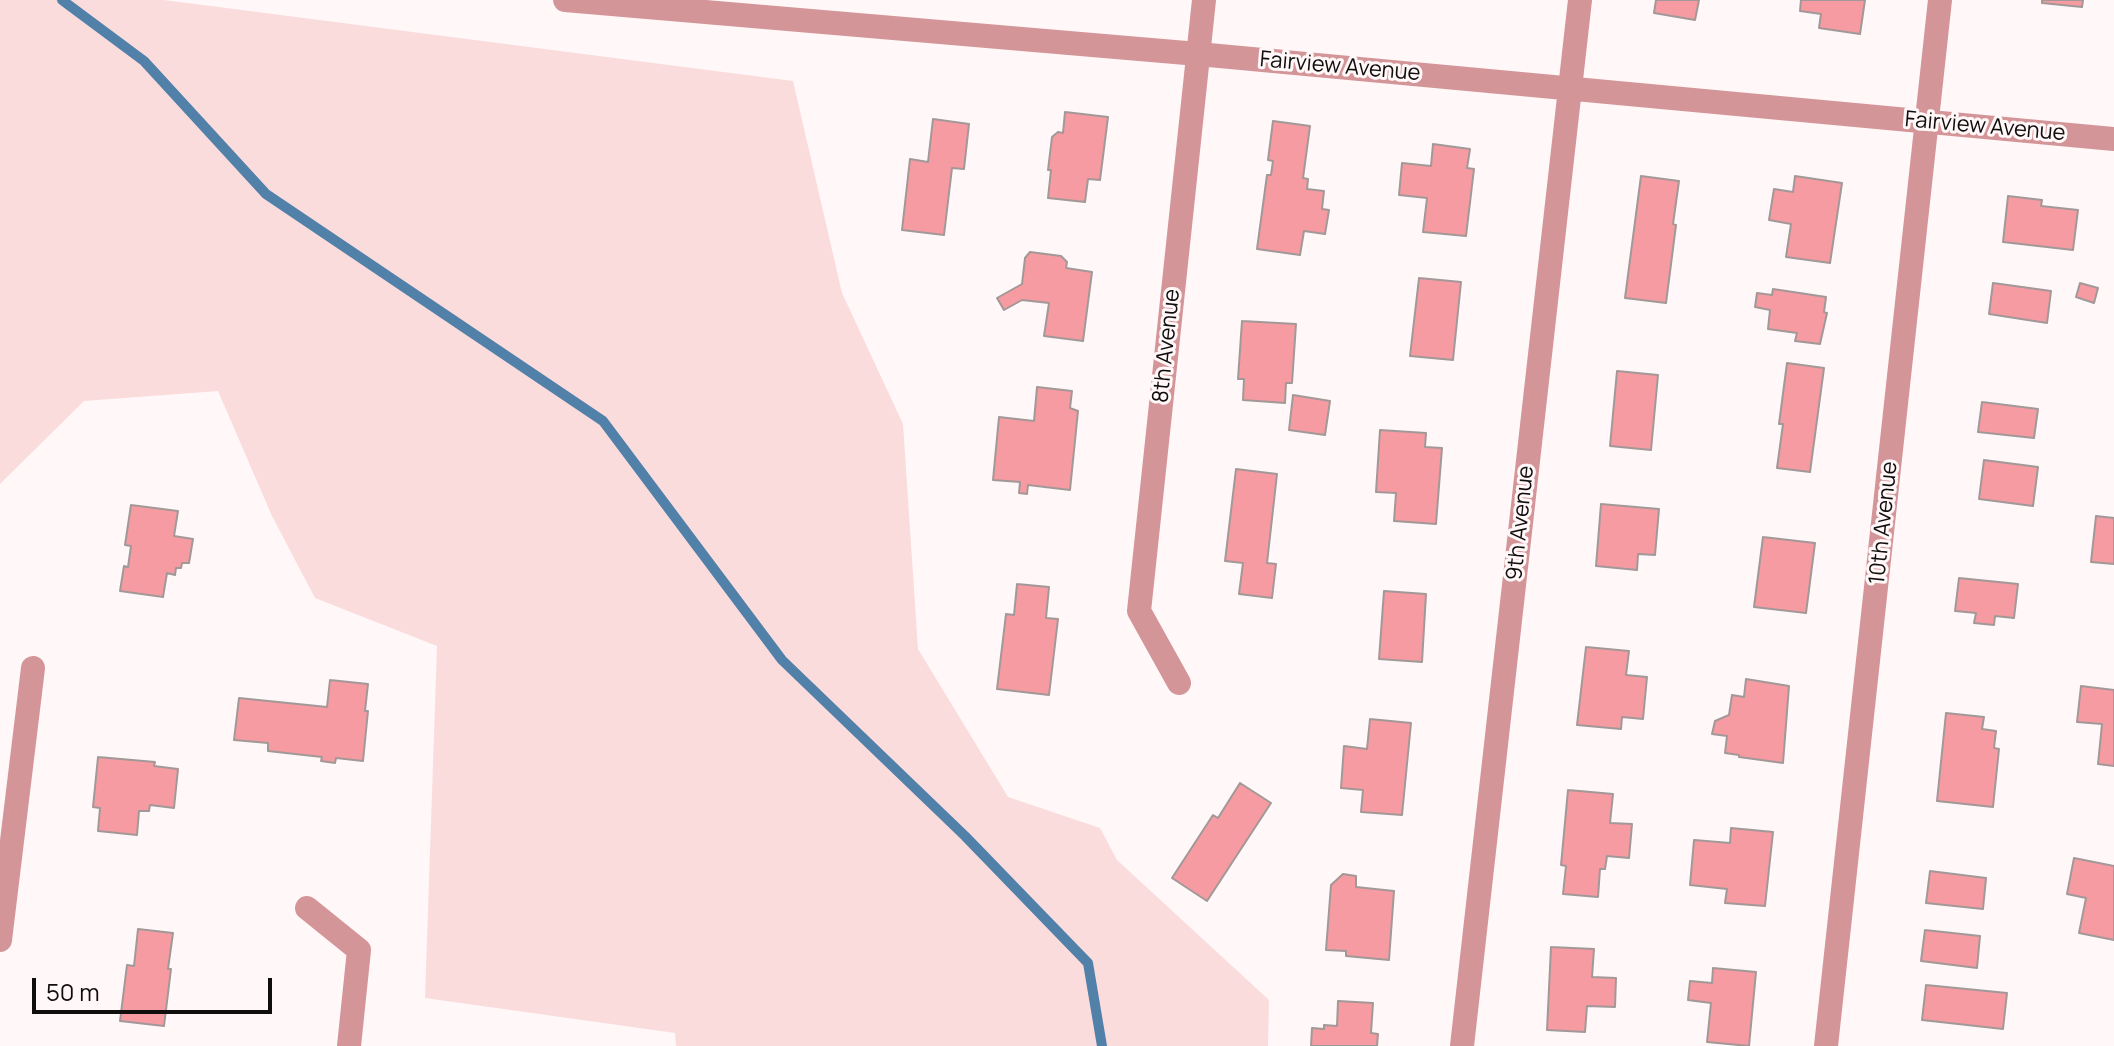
<!DOCTYPE html>
<html>
<head>
<meta charset="utf-8">
<style>
	body { margin:0 }
	#map { position:relative; width:2114px; height:1046px; overflow:hidden; background:#fff7f8; font-family:Manrope,sans-serif }
	canvas { display:block }
	.scale { position:absolute; left:32px; top:978px; width:240px; height:36px; box-sizing:border-box; border:4px solid #100d0d; border-top:0; padding-left:10px; font-size:24px; line-height:28px; white-space:nowrap; color:#100d0d; -webkit-text-stroke:6px #fff7f8; paint-order:stroke }
</style>
</head>
<body>
<div id="map">
<canvas width="2114" height="1046"></canvas>
<div class="scale">50 m</div>
</div>
<script>
const ctx = document.querySelector('canvas').getContext('2d');
ctx.lineJoin = 'round';
function fill(path, color) { ctx.fillStyle = color; ctx.fill(path, 'evenodd'); }
const poly = rows => new Path2D(rows.map(r => 'M' + r).join(''));
function trace(path, color, width, dash) { ctx.strokeStyle = color; ctx.lineWidth = width; ctx.lineCap = dash ? 'butt' : 'round'; ctx.setLineDash(dash || []); ctx.stroke(path); }
function drawText(font, color, halo, rows, align = 'center') {
  ctx.font = font + ' Manrope,sans-serif'; ctx.lineWidth = 6; ctx.setLineDash([]); ctx.textBaseline = 'middle'; ctx.strokeStyle = halo; ctx.fillStyle = color; for (const [text, x, y, turn = 0] of rows) {
    ctx.save(); ctx.translate(x, y); ctx.rotate((+turn || 0) * Math.PI / 180); ctx.textAlign = isNaN(turn) ? turn : align; if (halo) ctx.strokeText(text, 0, 0); ctx.fillText(text, 0, 0); ctx.restore();
  }
}
const green = poly([
	[0,0,164,0,793,81,842,293,903,424,918,649,1008,797,1100,828,1117,860,1269,1000,1268,1046,676,1046,675,1033,425,998,437,646,315,598,272,516,218,391,84,401,0,484]
]);
const stream = poly([
	[62,0,144,61,266,194,603,421,782,660,965,836,1088,963,1102,1046]
]);
const building = poly([
	[1656,0,1699,0,1695,20,1654,13,1656,0],
	[1801,0,1865,0,1860,34,1819,28,1821,14,1800,11,1801,0],
	[2042,0,2083,0,2082,7,2042,3,2042,0],
	[1065,112,1108,117,1100,180,1088,179,1085,202,1048,198,1051,170,1048,170,1052,137,1058,132,1063,133,1065,112],
	[933,119,969,124,964,169,952,168,944,235,902,230,910,159,928,162,933,119],
	[1273,121,1310,126,1303,178,1308,179,1307,189,1324,191,1322,209,1329,210,1325,234,1304,231,1300,255,1257,249,1267,175,1271,175,1273,161,1268,160,1273,121],
	[1433,144,1470,149,1467,168,1474,169,1466,236,1423,232,1427,198,1399,195,1402,163,1431,166,1433,144],
	[1641,176,1679,181,1673,224,1676,225,1666,303,1625,298,1641,176],
	[1795,176,1842,183,1830,263,1786,257,1791,224,1769,220,1774,189,1793,192,1795,176],
	[2008,196,2042,200,2041,206,2078,210,2073,250,2003,242,2008,196],
	[1030,252,1061,256,1067,262,1066,268,1092,272,1083,341,1044,336,1049,303,1022,300,1004,310,997,298,1022,284,1025,258,1030,252],
	[1419,278,1461,282,1453,360,1410,356,1419,278],
	[1993,283,2051,291,2047,323,1989,314,1993,283],
	[2080,283,2098,288,2094,303,2076,297,2080,283],
	[1773,289,1826,297,1824,312,1827,313,1820,344,1795,341,1797,333,1768,329,1770,310,1755,307,1757,293,1772,295,1773,289],
	[1242,321,1296,324,1292,383,1286,383,1285,403,1243,400,1244,379,1238,379,1242,321],
	[1787,363,1824,368,1810,472,1777,468,1783,424,1779,424,1787,363],
	[1617,371,1658,375,1651,450,1610,446,1617,371],
	[1037,387,1072,391,1070,408,1078,411,1070,490,1028,485,1027,494,1019,493,1020,482,993,480,999,417,1034,421,1037,387],
	[1293,395,1330,401,1325,435,1289,430,1293,395],
	[1982,402,2038,409,2034,438,1978,432,1982,402],
	[1380,430,1426,433,1425,447,1442,448,1436,524,1394,521,1396,493,1376,492,1380,430],
	[1984,460,2038,467,2033,506,1979,499,1984,460],
	[1236,469,1277,474,1267,563,1276,564,1272,598,1239,594,1243,563,1225,561,1236,469],
	[1601,504,1659,509,1655,555,1638,554,1637,570,1596,566,1601,504],
	[131,505,178,511,174,536,193,539,189,563,182,563,181,568,176,568,175,575,167,573,163,597,120,591,124,566,128,567,131,546,125,545,131,505],
	[2096,516,2114,518,2114,564,2091,562,2096,516],
	[1763,537,1815,543,1806,613,1754,607,1763,537],
	[1959,578,2018,584,2014,618,1995,616,1994,625,1974,623,1976,613,1955,611,1959,578],
	[1017,584,1049,587,1046,618,1058,619,1049,695,997,689,1006,614,1014,615,1017,584],
	[1384,591,1426,594,1422,662,1379,659,1384,591],
	[1586,647,1629,651,1626,675,1647,677,1643,719,1622,717,1621,729,1577,725,1586,647],
	[1746,679,1789,686,1783,763,1739,757,1739,755,1725,753,1727,736,1712,734,1715,721,1729,715,1732,695,1744,697,1746,679],
	[330,680,368,684,365,711,368,711,363,761,336,758,335,763,321,761,322,757,268,751,268,743,234,740,239,698,327,707,330,680],
	[2081,686,2114,690,2114,766,2098,764,2102,724,2077,722,2081,686],
	[1946,713,1984,717,1982,729,1996,731,1994,748,1999,749,1993,807,1937,801,1946,713],
	[1370,719,1411,723,1402,815,1361,812,1363,790,1341,788,1344,746,1367,749,1370,719],
	[98,757,155,762,154,766,178,769,174,808,150,805,149,811,139,811,137,835,98,831,100,808,93,807,98,757],
	[1240,783,1271,803,1207,901,1172,878,1213,815,1218,818,1240,783],
	[1568,790,1613,794,1610,823,1632,824,1629,858,1607,856,1605,869,1600,869,1598,897,1563,894,1566,866,1561,865,1568,790],
	[1731,828,1773,832,1765,906,1725,903,1727,889,1690,885,1694,840,1730,843,1731,828],
	[2074,858,2114,866,2114,940,2079,933,2086,898,2067,894,2074,858],
	[1930,871,1986,878,1983,909,1926,903,1930,871],
	[1343,874,1356,876,1356,887,1394,891,1389,960,1346,956,1346,951,1326,950,1331,885,1343,874],
	[138,929,173,933,168,969,171,969,164,1026,120,1021,127,965,134,966,138,929],
	[1925,930,1980,936,1977,968,1921,961,1925,930],
	[1551,947,1594,949,1592,977,1616,978,1615,1007,1587,1006,1585,1032,1547,1030,1551,947],
	[1713,968,1756,972,1749,1046,1707,1042,1711,1003,1688,1000,1690,981,1712,983,1713,968],
	[1926,985,2007,993,2003,1029,1922,1020,1926,985],
	[1338,1001,1373,1003,1371,1033,1378,1034,1377,1046,1311,1046,1312,1028,1324,1029,1324,1025,1337,1026,1338,1001]
]);
const street = poly([
	[565,0,1198,54,2114,139],
	[1179,683,1139,611,1204,0],
	[307,908,359,950,349,1046],
	[0,940,33,668],
	[1462,1046,1580,0],
	[1826,1046,1940,0]
]);
const streetNames = [
	["Fairview Avenue",1340,67,5],
	["Fairview Avenue",1985,127,5],
	["8th Avenue",1167,346,-84],
	["9th Avenue",1521,523,-84],
	["10th Avenue",1884,523,-84]
];
fill(green, '#fbdcdd');
trace(stream, '#5180a9', 10);
fill(building, '#f69ba2');
trace(building, '#a39898', 2);
trace(street, '#d49599', 24);
drawText('22px', '#100d0d', '#fff7f8', streetNames);
</script>
</body>
</html>
